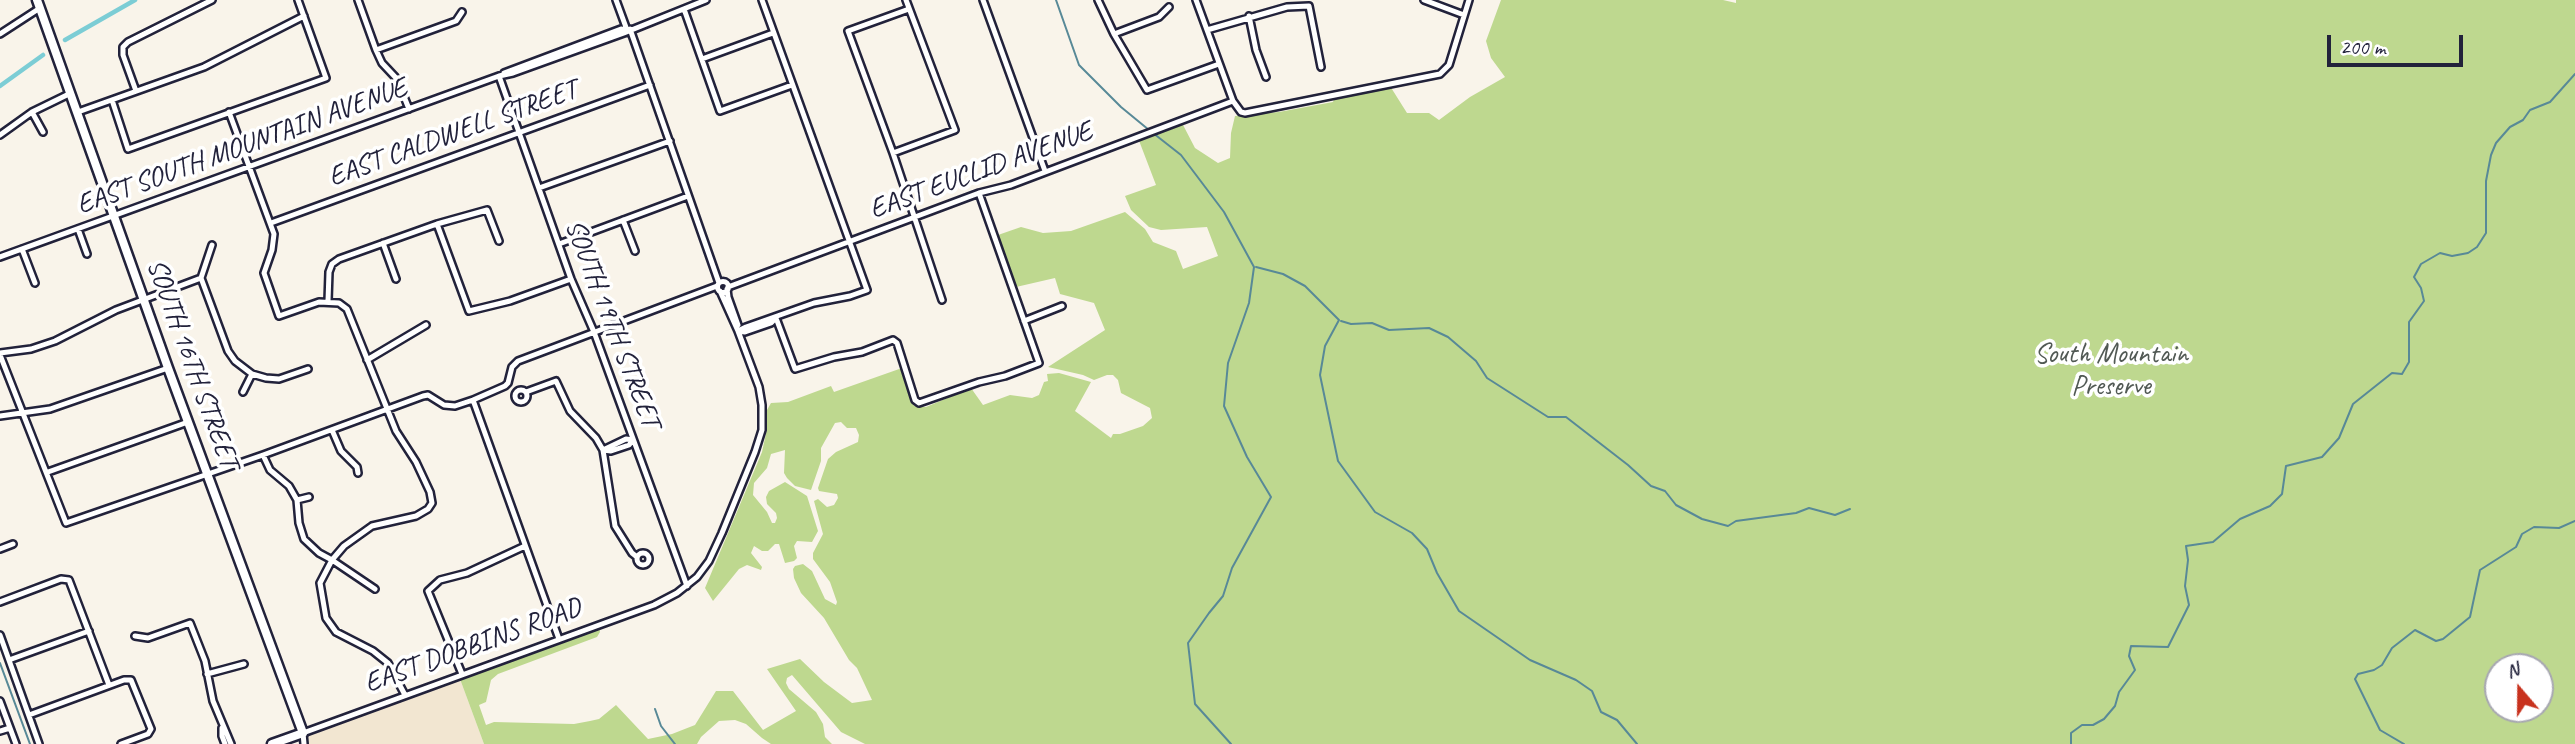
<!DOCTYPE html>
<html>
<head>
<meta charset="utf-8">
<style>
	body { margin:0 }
	#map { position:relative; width:2575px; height:744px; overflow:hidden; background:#f9f4ea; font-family:Caveat,sans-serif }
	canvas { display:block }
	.north { position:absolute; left:2484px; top:653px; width:70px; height:70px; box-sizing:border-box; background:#fff; border:2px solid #a7a7b1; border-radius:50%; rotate:340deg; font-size:19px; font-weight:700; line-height:28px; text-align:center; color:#22223b }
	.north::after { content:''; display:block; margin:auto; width:24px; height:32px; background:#c8321e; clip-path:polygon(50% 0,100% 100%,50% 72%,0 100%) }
	.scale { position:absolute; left:2327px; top:35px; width:136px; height:32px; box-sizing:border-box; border:4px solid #22223b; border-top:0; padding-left:9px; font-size:21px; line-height:24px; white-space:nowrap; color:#22223b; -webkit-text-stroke:5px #fff; paint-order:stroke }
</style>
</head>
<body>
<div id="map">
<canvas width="2575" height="744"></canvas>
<div class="north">N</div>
<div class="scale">200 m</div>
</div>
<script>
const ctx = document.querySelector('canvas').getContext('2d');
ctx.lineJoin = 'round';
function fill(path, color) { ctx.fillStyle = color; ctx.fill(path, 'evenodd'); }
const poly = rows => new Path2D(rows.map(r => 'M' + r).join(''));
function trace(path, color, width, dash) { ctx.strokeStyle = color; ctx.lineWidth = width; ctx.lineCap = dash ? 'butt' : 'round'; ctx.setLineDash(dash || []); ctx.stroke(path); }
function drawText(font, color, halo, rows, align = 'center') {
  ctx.font = font + ' Caveat,sans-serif'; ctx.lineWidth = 7; ctx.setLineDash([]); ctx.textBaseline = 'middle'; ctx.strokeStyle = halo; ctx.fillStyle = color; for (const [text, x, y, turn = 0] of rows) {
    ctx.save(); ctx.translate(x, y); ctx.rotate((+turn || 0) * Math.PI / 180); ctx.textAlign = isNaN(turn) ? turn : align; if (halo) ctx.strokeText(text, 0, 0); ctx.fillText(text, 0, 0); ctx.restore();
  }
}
const built = poly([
	[460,679,484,744,307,744,304,736]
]);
const green = poly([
	[1501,0,1723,0,1736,3,1736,0,2575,0,2575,744,865,744,841,732,792,675,787,678,786,683,789,689,816,712,823,724,825,737,832,744,771,744,762,738,746,724,735,720,719,721,701,737,697,744,484,744,460,679,599,628,600,632,597,637,498,674,491,680,486,702,479,705,486,725,494,722,574,724,590,721,599,719,616,705,648,739,672,734,695,725,716,691,733,691,763,730,796,711,767,669,800,659,824,682,852,703,872,700,857,668,849,660,824,618,801,593,794,578,793,569,795,566,803,564,812,571,825,599,836,605,837,602,830,582,813,559,813,553,823,534,814,501,818,499,827,507,834,505,838,498,837,494,819,491,818,488,828,459,836,452,858,442,859,435,856,428,847,428,841,422,835,423,821,448,821,461,811,490,795,486,787,478,784,473,785,450,771,454,767,468,754,483,753,495,767,512,772,523,775,523,777,518,776,513,767,504,766,497,769,491,785,482,807,496,818,531,812,542,797,541,794,546,797,558,794,561,785,563,779,544,775,544,768,551,762,551,754,546,751,553,762,567,761,570,747,565,739,569,713,601,705,588,762,452,767,429,767,410,771,403,788,402,831,386,834,392,902,368,914,406,926,407,971,388,983,405,1010,395,1032,398,1039,395,1044,382,1048,381,1047,374,1059,373,1091,382,1075,411,1111,438,1113,434,1120,434,1143,426,1152,418,1150,408,1121,393,1118,380,1113,375,1107,375,1094,380,1083,375,1048,367,1105,330,1094,303,1060,294,1055,278,1016,287,998,235,1021,227,1043,233,1071,231,1125,212,1145,229,1153,242,1176,251,1183,269,1218,256,1207,227,1161,230,1149,227,1131,210,1125,196,1156,185,1138,138,1182,123,1195,148,1218,163,1230,158,1231,133,1235,116,1279,112,1333,102,1334,99,1390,86,1407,113,1429,113,1439,120,1470,97,1505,77,1491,58,1486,41],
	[2498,667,2540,667,2540,709,2498,709]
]);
const stream = poly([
	[1056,0,1079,65,1121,107,1149,130],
	[1153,133,1181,155,1224,212,1254,267,1249,303,1228,363,1224,406,1247,457,1271,497,1232,568,1223,596,1209,613,1188,643,1195,704,1231,744],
	[1256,267,1283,274,1305,286,1339,320,1325,346,1320,375,1338,461,1375,512,1412,533,1427,549,1437,573,1459,611,1530,660,1576,680,1592,691,1601,712,1617,720,1637,744],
	[1341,321,1351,324,1372,323,1389,330,1429,328,1448,337,1476,361,1487,378,1548,417,1566,417,1628,465,1651,486,1665,491,1676,505,1702,519,1728,526,1736,521,1796,513,1809,508,1835,515,1850,509],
	[0,663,30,744],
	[655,709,661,726,675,744],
	[2071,744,2071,733,2082,725,2093,725,2104,719,2115,706,2119,692,2135,670,2129,656,2131,646,2168,647,2189,605,2185,586,2188,560,2186,546,2213,542,2240,519,2270,506,2282,494,2286,466,2322,457,2339,438,2353,404,2392,373,2402,374,2409,362,2409,322,2424,301,2421,288,2414,277,2421,264,2440,253,2452,256,2468,253,2477,247,2486,233,2486,181,2491,155,2496,143,2510,127,2523,120,2530,110,2550,102,2575,74],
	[2404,744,2380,730,2355,679,2358,674,2374,670,2382,665,2392,648,2415,630,2436,641,2443,639,2470,617,2480,570,2516,547,2522,534,2534,527,2559,528,2575,521]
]);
const canal = poly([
	[65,40,135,0],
	[0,86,43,55]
]);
const street = poly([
	[358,0,376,50,382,63,397,79,409,109],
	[616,0,627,30],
	[983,0,1045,171],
	[1098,0,1114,34,1147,90,1219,64],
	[1196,0,1233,101,1241,112,1245,113,1440,74,1449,65,1469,0],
	[1424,0,1464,15],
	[684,9,720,111,792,85],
	[909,9,848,31,893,153,942,300],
	[1249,16,1256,50,1266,77],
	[630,29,719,283],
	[1207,30,1287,7,1309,6,1321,67],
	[0,34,40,8],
	[1114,34,1159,17,1169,7],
	[376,50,456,21,462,12],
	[702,59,773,33],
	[504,73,621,29,626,30],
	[499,76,571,279,594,332,687,586],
	[136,91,123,55,123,47,128,42,212,0],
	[112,100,128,149,326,78,298,0],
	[32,112,43,132],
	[78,112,204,67,304,16],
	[229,112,274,234,272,250,264,273,279,316,319,302,339,303,347,309,396,431,416,462,430,492,432,503,428,509,416,516,372,526,344,546,332,560,375,589],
	[0,135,32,112,71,93],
	[893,153,955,130,906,0],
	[539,188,670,141],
	[623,220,635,251],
	[271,223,650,85],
	[437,224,469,311,510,301,571,279],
	[78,229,87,254],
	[383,243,396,279],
	[559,244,688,196],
	[212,245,201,278,228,351,235,361,252,374,266,378,279,379,308,369],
	[22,249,35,283],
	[0,257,499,76,513,73,624,33,706,0],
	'717.5 287a5.5 5.5 0 1 1 11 0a5.5 5.5 0 1 1-11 0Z',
	[728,287,979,193,1011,185,1233,101],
	[727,289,728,297,738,325],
	[328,301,329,272,332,264,339,259,437,224,487,210,499,241],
	[776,318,795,369,834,357,862,352,893,340,897,343,915,400,919,403,979,382,1005,376,1039,363,979,193],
	[1024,321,1062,306],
	[738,331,746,327,814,303,850,296,867,290,762,0],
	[738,331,745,332,771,323,776,318],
	[0,353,31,349,55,341,116,310,201,278],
	[0,355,66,523,263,455,423,396,428,395,444,405,455,406,473,400,505,386,508,383,512,367,518,361,717,286],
	[367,360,426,325],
	'515 396a6 6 0 1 1 12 0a6 6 0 1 1-12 0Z',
	[243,392,252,374],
	[526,392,556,381,570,411,596,438,603,450,615,526,632,553,637,557],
	[473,400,559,639],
	[0,416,50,409,168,368],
	[332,430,341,451,357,467,358,473],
	[603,450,611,451,629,445,633,440],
	[603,450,626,439,633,440],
	[263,455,270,470,289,486,297,500,299,523,304,539,319,553,332,560,320,583,326,618,336,632,373,651,388,663,405,695],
	[48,472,188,422],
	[297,500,309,497],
	[0,549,13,544],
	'637 559a6 6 0 1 1 12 0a6 6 0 1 1-12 0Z',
	[0,602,61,579,69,580,109,685],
	[0,635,39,744],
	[135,636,148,638,190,623,205,661,213,701,231,744],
	[9,660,89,631],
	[207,674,244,664],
	[462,674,428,591,440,580,467,573,525,546],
	[0,701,16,744],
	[29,715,124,680,131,680,151,729,148,734,121,744],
	[222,728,222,736,225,744],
	[0,731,10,728],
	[304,744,303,733,654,605,677,593,697,577,709,561,722,533,755,452,762,430,762,405,759,387,738,331,720,291]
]);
const secondary = poly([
	[37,0,168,368,303,733,272,744]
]);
const streetNames = [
	["EAST CALDWELL STREET",453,134,-20],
	["EAST SOUTH MOUNTAIN AVENUE",242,147,-20],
	["EAST EUCLID AVENUE",981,171,-20],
	["SOUTH 19TH STREET",612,324,69],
	["SOUTH 16TH STREET",192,364,70],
	["EAST DOBBINS ROAD",473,646,-20]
];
const parkNames = [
	["South Mountain",2111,355],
	["Preserve",2111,387]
];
fill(built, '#f2e6d1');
fill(green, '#bed88f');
trace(stream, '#588997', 2);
trace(canal, '#7ccdd5', 4.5);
trace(street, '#22223b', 10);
trace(secondary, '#22223b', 13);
trace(street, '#fff', 5);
trace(secondary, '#fff', 8);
drawText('28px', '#22223b', '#fff', streetNames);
drawText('28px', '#515954', '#fff', parkNames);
</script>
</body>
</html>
